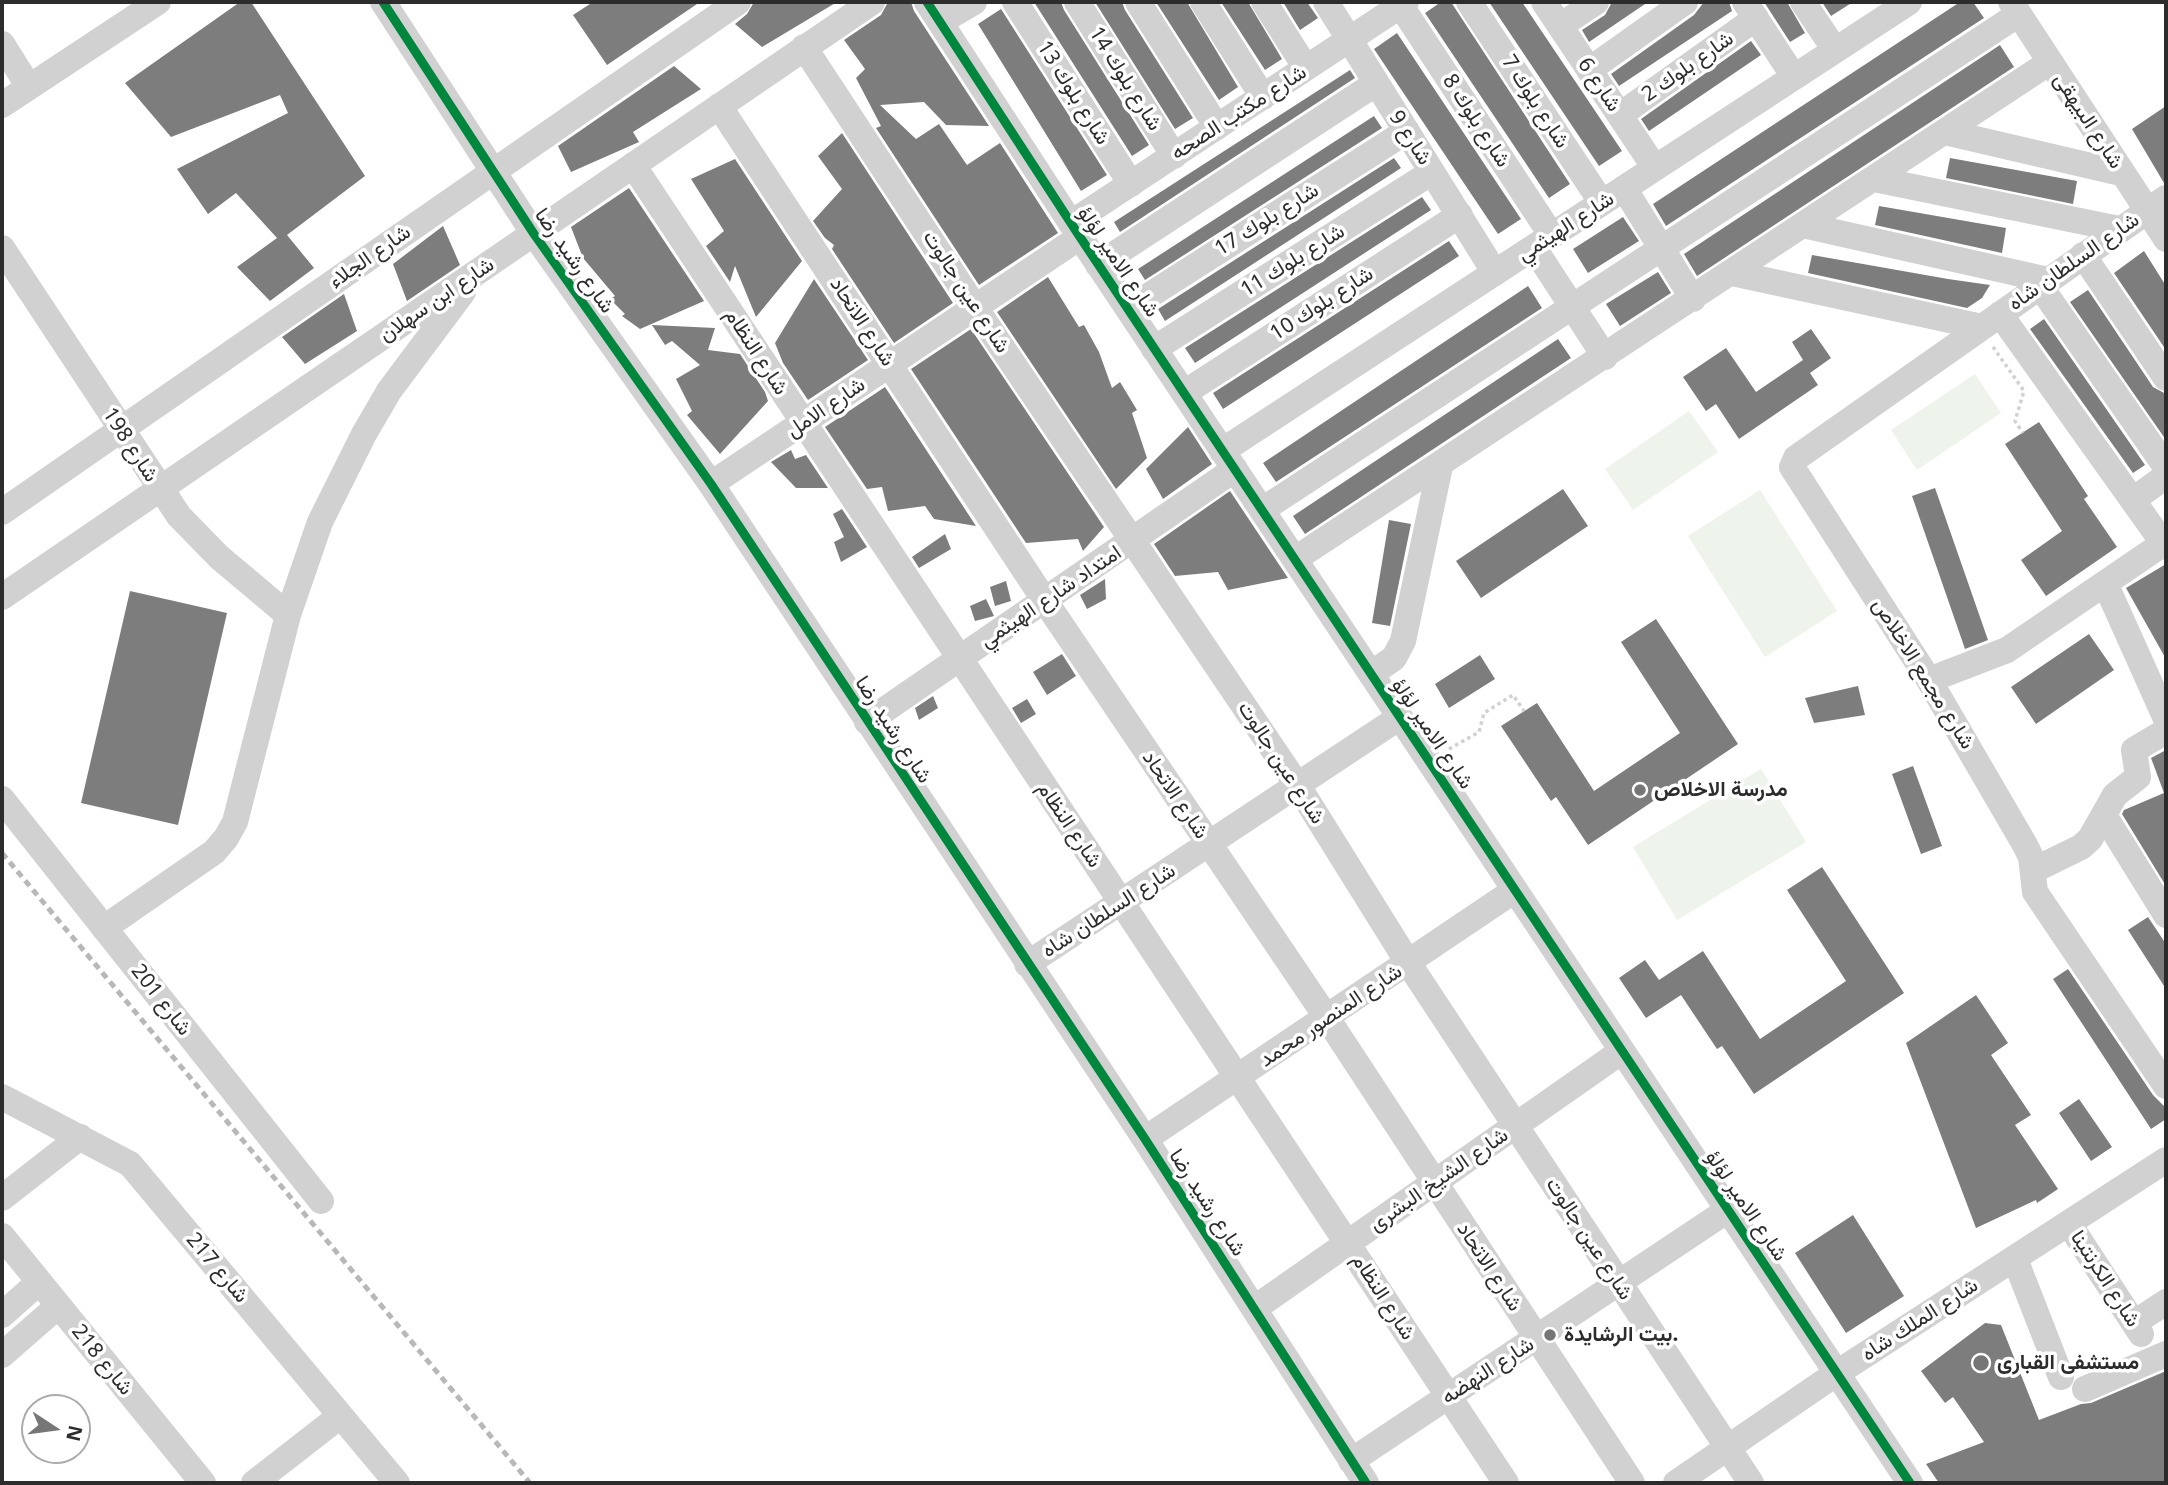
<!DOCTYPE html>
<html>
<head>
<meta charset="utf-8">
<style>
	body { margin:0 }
	#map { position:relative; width:2168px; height:1485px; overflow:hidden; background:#fff; font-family:"Noto Sans",sans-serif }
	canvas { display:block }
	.frame { position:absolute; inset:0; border:4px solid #2c2c2c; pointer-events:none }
	.north { position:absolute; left:21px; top:1394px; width:70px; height:70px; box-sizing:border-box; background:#fff; border:2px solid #ababab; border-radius:50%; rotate:103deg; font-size:19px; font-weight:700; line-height:28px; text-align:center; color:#2c2c2c }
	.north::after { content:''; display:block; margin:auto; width:24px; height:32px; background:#767676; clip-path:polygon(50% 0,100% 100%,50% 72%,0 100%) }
</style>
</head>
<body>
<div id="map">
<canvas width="2168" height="1485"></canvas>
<div class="frame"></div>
<div class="north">N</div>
</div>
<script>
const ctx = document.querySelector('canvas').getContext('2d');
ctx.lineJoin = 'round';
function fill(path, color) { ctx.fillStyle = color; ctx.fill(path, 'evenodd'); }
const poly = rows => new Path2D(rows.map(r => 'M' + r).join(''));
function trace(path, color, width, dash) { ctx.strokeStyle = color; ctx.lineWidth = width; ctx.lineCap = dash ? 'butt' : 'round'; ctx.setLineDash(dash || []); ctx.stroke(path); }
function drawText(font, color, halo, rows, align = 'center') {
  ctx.font = font + ' "Noto Sans",Vazirmatn,sans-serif'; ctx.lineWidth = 7; ctx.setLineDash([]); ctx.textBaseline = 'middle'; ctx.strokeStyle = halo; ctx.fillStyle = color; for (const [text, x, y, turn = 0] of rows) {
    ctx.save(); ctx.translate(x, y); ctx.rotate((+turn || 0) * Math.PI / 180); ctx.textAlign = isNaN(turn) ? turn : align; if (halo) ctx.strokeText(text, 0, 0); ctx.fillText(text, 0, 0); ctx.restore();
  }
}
const green = poly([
	[1975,374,2001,413,1917,470,1891,430],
	[1689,411,1718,452,1633,510,1605,469],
	[1760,490,1837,611,1765,657,1688,536],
	[1761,769,1806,842,1677,920,1633,847]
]);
const building = poly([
	[240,2,251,2,365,176,287,235,314,268,270,301,237,267,277,238,236,193,208,214,177,169,288,113,280,95,171,137,125,83],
	[593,2,700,2,607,65,573,15],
	[754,2,837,2,762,47,735,24,747,14],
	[888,2,911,2,914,11,989,126,946,125,924,102,880,105,916,139,939,124,967,165,1000,143,1058,233,979,285,876,128,881,126,856,78,865,69,844,40,881,15],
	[1034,2,1061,2,1064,10,1149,145,1132,156],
	[1095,2,1122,2,1125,10,1193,118,1175,129],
	[1156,2,1187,2,1238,87,1219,100],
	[1221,2,1248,2,1282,59,1265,70],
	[1283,2,1307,2,1318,18,1300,30],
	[1441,2,1451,2,1570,184,1549,198,1425,13],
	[1489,2,1522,2,1622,151,1599,166],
	[1612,2,1648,2,1589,42,1582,30,1605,15],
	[1704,2,1729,2,1732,11,1619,86,1611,74,1694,15],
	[1764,2,1787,2,1805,33,1790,42],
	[1822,2,1853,2,1831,16],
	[1960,2,1973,2,1984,18,1666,226,1653,204],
	[1001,9,1107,175,1081,191,978,24],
	[1397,33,1521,219,1498,234,1374,49],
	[1751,41,1761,55,1649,131,1641,119],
	[2000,45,2014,67,1697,276,1684,254],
	[674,66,701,89,633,132,639,142,571,172,558,146],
	[1350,70,1355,78,1120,232,1114,222],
	[2166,106,2166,183,2164,183,2132,129],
	[1374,116,1382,128,1145,280,1138,269],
	[842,133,953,303,894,343,832,249,834,245,825,238,813,221,842,189,818,156],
	[1394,158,1401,168,1165,321,1158,309],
	[1950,158,2077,181,2073,204,1946,178],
	[735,159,802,261,756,317,735,266,730,282,706,246,724,231,691,179],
	[629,188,704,301,640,329,622,316,625,314,610,299,615,296,583,258,571,227],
	[1422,197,1431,210,1195,363,1185,348],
	[1879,206,2006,228,2002,253,1875,225],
	[1623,217,1639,241,1588,273,1573,249],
	[443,226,460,265,407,301,393,264],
	[1449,241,1459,256,1223,409,1213,393],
	[2144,251,2166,286,2166,350,2114,273],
	[1812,255,1948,279,1990,285,1982,298,1967,308,1808,273],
	[1658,272,1671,293,1620,326,1606,304],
	[1048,277,1079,327,1084,325,1099,352,1112,388,1120,382,1137,410,1132,413,1147,458,1116,489,997,312],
	[814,279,868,360,808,400,783,363,775,343],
	[1528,286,1542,308,1276,482,1263,463],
	[2088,290,2153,387,2166,394,2166,440,2070,302],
	[344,294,357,331,305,364,282,337],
	[2044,319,2145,465,2133,473,2030,329],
	[652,325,715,328,708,350,740,354,765,392,768,401,720,454,687,415,692,411,676,379,700,365,672,341,665,345],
	[971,329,1104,527,1083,551,1078,539,1026,543,911,369],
	[1811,329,1831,358,1810,373,1818,385,1739,439,1716,404,1706,411,1683,377,1726,348,1756,392,1803,360,1792,342],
	[1558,339,1571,358,1305,534,1293,516],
	[885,387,976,526,934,519,925,506,888,511,882,487,867,489,825,427],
	[2039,422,2088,496,2084,499,2117,547,2046,596,2021,560,2062,531,2005,444],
	[1188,427,1212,464,1163,499,1146,469],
	[791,450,795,459,806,455,828,488,796,488,771,462],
	[1935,488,1988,640,1965,649,1912,496],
	[1563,489,1588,526,1481,598,1456,561],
	[1230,491,1288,578,1228,590,1218,572,1175,576,1154,544],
	[842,509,867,547,841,562,834,542,844,537,833,514],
	[1389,520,1411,524,1390,626,1372,623],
	[945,534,951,549,919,568,912,557],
	[2166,564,2166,659,2126,588],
	[1105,579,1106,599,1087,609,1080,595],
	[1006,581,1011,601,995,606,990,587],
	[130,591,227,613,178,825,81,803],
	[986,599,994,616,975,621,970,606],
	[1656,619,1738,744,1588,845,1556,797,1551,801,1501,726,1537,703,1594,791,1680,733,1621,642],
	[2089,634,2114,670,2036,724,2011,687],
	[1062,654,1076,676,1047,695,1033,672],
	[1480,655,1495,679,1449,708,1435,684],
	[1858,686,1865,715,1814,723,1805,698],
	[933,696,938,708,919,720,915,708],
	[1027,699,1036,714,1021,723,1012,708],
	[2166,750,2166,886,2122,814,2124,810,2164,793,2151,758],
	[1913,766,1942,846,1921,854,1892,774],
	[1822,867,1904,993,1754,1094,1722,1046,1717,1049,1681,995,1646,1018,1619,978,1645,960,1659,980,1703,951,1760,1039,1846,981,1787,890],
	[2148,917,2166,944,2166,989,2128,930],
	[2068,969,2153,1095,2166,1108,2166,1119,2151,1129,2053,979],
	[1976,995,2008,1043,1991,1055,2031,1115,2015,1125,2058,1189,2037,1203,2036,1200,1976,1228,1906,1043],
	[2079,1099,2112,1147,2091,1161,2059,1113],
	[1853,1215,1904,1296,1846,1333,1795,1253],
	[1985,1323,2001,1325,2039,1420,2081,1404,2091,1403,2166,1371,2166,1483,1939,1483,1926,1464,1984,1442,1953,1397,1945,1403,1921,1371]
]);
const path = poly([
	[1993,347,2024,391,2015,421,2023,433],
	[1449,749,1479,732,1484,713,1513,695,1524,711]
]);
const minor = poly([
	[383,2,534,234,711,484,1145,1139,1366,1483],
	[927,2,1080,237,1910,1483],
	[1015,2,1131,184],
	[1077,2,1174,156],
	[1138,2,1217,127],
	[1203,2,1263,97],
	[1264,2,1306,68],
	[1326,2,1495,273],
	[1469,2,1602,203],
	[1544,2,1655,168],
	[1745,2,1794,77],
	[1803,2,1835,50],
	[2011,2,2166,239],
	[1401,6,1552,236],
	[940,22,974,2],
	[1560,26,1596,2],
	[2,44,29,87],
	[804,47,976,309,1298,786,1409,964,1751,1483],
	[1589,70,1685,2],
	[2,105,158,2],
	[719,106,1045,601,1327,1018,1632,1483],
	[1620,115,1756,18],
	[1945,132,2121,173],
	[633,165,1506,1483],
	[1874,179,2119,229],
	[1624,188,1693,299],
	[2166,198,1796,458,1792,467,1929,680,2025,845,2031,857,2035,892,2166,1086],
	[1071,223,1406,2],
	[1803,225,2048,280],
	[2,248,179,516,219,557,288,615],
	[1534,248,1605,357],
	[2083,255,2166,378],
	[1098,265,1375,84],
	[1732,273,1982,327],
	[2040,286,2166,467],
	[1128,309,1407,131],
	[2000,314,2166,547],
	[1154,349,1432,172],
	[1184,393,1460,215],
	[1222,451,1909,2],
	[711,484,1080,237],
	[2133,500,2166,476],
	[1262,510,2019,14],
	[2,512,738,2],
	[1295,559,2050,62],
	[2105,583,2166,719],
	[2,597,872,2],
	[1371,674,1394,658,1403,641,1440,466],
	[1929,680,2007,650,2164,543],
	[867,722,1235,469],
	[2,799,321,1201],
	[2104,815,2166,915],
	[2034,870,2081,847,2090,839,2115,795,2138,777,2134,750,2166,731],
	[104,928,214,852,226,838,235,822,288,615,320,522,364,434,389,391,463,292],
	[1027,964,1400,717],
	[2,1097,130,1164,397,1483],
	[1145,1139,1515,890],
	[2,1198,80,1137],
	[2069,1224,2141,1334],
	[2,1236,203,1483],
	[2015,1259,2061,1377],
	[1255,1308,1622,1051],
	[2,1315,39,1282],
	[2134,1323,2166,1302],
	[2,1355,58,1306],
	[2085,1389,2166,1354],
	[1351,1461,1728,1210],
	[254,1483,340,1416],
	[1676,1483,1837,1373,2166,1160]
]);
const rail = poly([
	[2,853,530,1483]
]);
const cycleway = poly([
	[383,2,534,234,711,484,1145,1139,1366,1483],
	[927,2,1080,237,1910,1483]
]);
const markers = [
	[1640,790,7,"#767676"],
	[1550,1335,7,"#767676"],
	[1981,1363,9,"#767676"]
];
const streetNames = [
	["شارع بلوك 2",1688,67,-35],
	["شارع بلوك 14",1125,79,58],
	["شارع 6",1599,85,56],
	["شارع بلوك 13",1073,93,58],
	["شارع بلوك 7",1535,102,57],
	["شارع مكتب الصحه",1239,113,-33],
	["شارع بلوك 8",1476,121,57],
	["شارع البيهقى",2088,121,57],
	["شارع 9",1410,138,57],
	["شارع بلوك 17",1267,220,-32],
	["شارع الهيثمي",1566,227,-33],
	["شارع الجلاء",370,257,-35],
	["شارع رشيد رضا",574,261,55],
	["شارع بلوك 11",1293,261,-32],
	["شارع الامير لؤلؤ",1118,262,56],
	["شارع السلطان شاه",2074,262,-35],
	["شارع عين جالوت",966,292,57],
	["شارع ابن سهلان",437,300,-34],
	["شارع بلوك 10",1322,304,-33],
	["شارع الاتحاد",862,322,57],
	["شارع النظام",756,352,57],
	["شارع الامل",826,408,-34],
	["شارع 198",130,445,57],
	["امتداد شارع الهيثمي",1051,597,-34],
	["شارع مجمع الاخلاص",1923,674,58],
	["شارع رشيد رضا",893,730,57],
	["شارع الامير لؤلؤ",1432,734,56],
	["شارع عين جالوت",1281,763,57],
	["شارع الاتحاد",1175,795,56],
	["شارع النظام",1069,825,56],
	["شارع السلطان شاه",1109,911,-33],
	["شارع 201",161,1000,52],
	["شارع المنصور محمد",1331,1016,-34],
	["شارع الشيخ البشرى",1439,1180,-35],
	["شارع رشيد رضا",1207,1203,57],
	["شارع الامير لؤلؤ",1746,1206,56],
	["شارع عين جالوت",1589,1239,57],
	["شارع الاتحاد",1489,1267,57],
	["شارع 217",217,1268,50],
	["شارع الكرنتينا",2105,1279,57],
	["شارع النظام",1383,1297,57],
	["شارع الملك شاه",1920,1320,-33],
	["شارع 218",102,1360,51],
	["شارع النهضه",1488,1371,-33]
];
const poiNames = [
	["مدرسة الاخلاص",1654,790],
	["بيت الرشايدة.",1564,1335],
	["مستشفى القبارى",1997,1363]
];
fill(green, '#eef3eb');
fill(building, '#7d7d7d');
trace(path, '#d1d1d1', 3.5, [3.5, 3.5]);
trace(minor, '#d1d1d1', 26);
trace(rail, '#b8b8b8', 5, [7, 5]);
trace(cycleway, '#00873e', 9);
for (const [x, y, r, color] of markers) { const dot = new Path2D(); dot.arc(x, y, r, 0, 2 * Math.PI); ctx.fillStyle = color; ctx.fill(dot); trace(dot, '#fff', 2.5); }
drawText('21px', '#2c2c2c', '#fff', streetNames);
drawText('bold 21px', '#2c2c2c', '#fff', poiNames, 'left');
</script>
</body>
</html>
